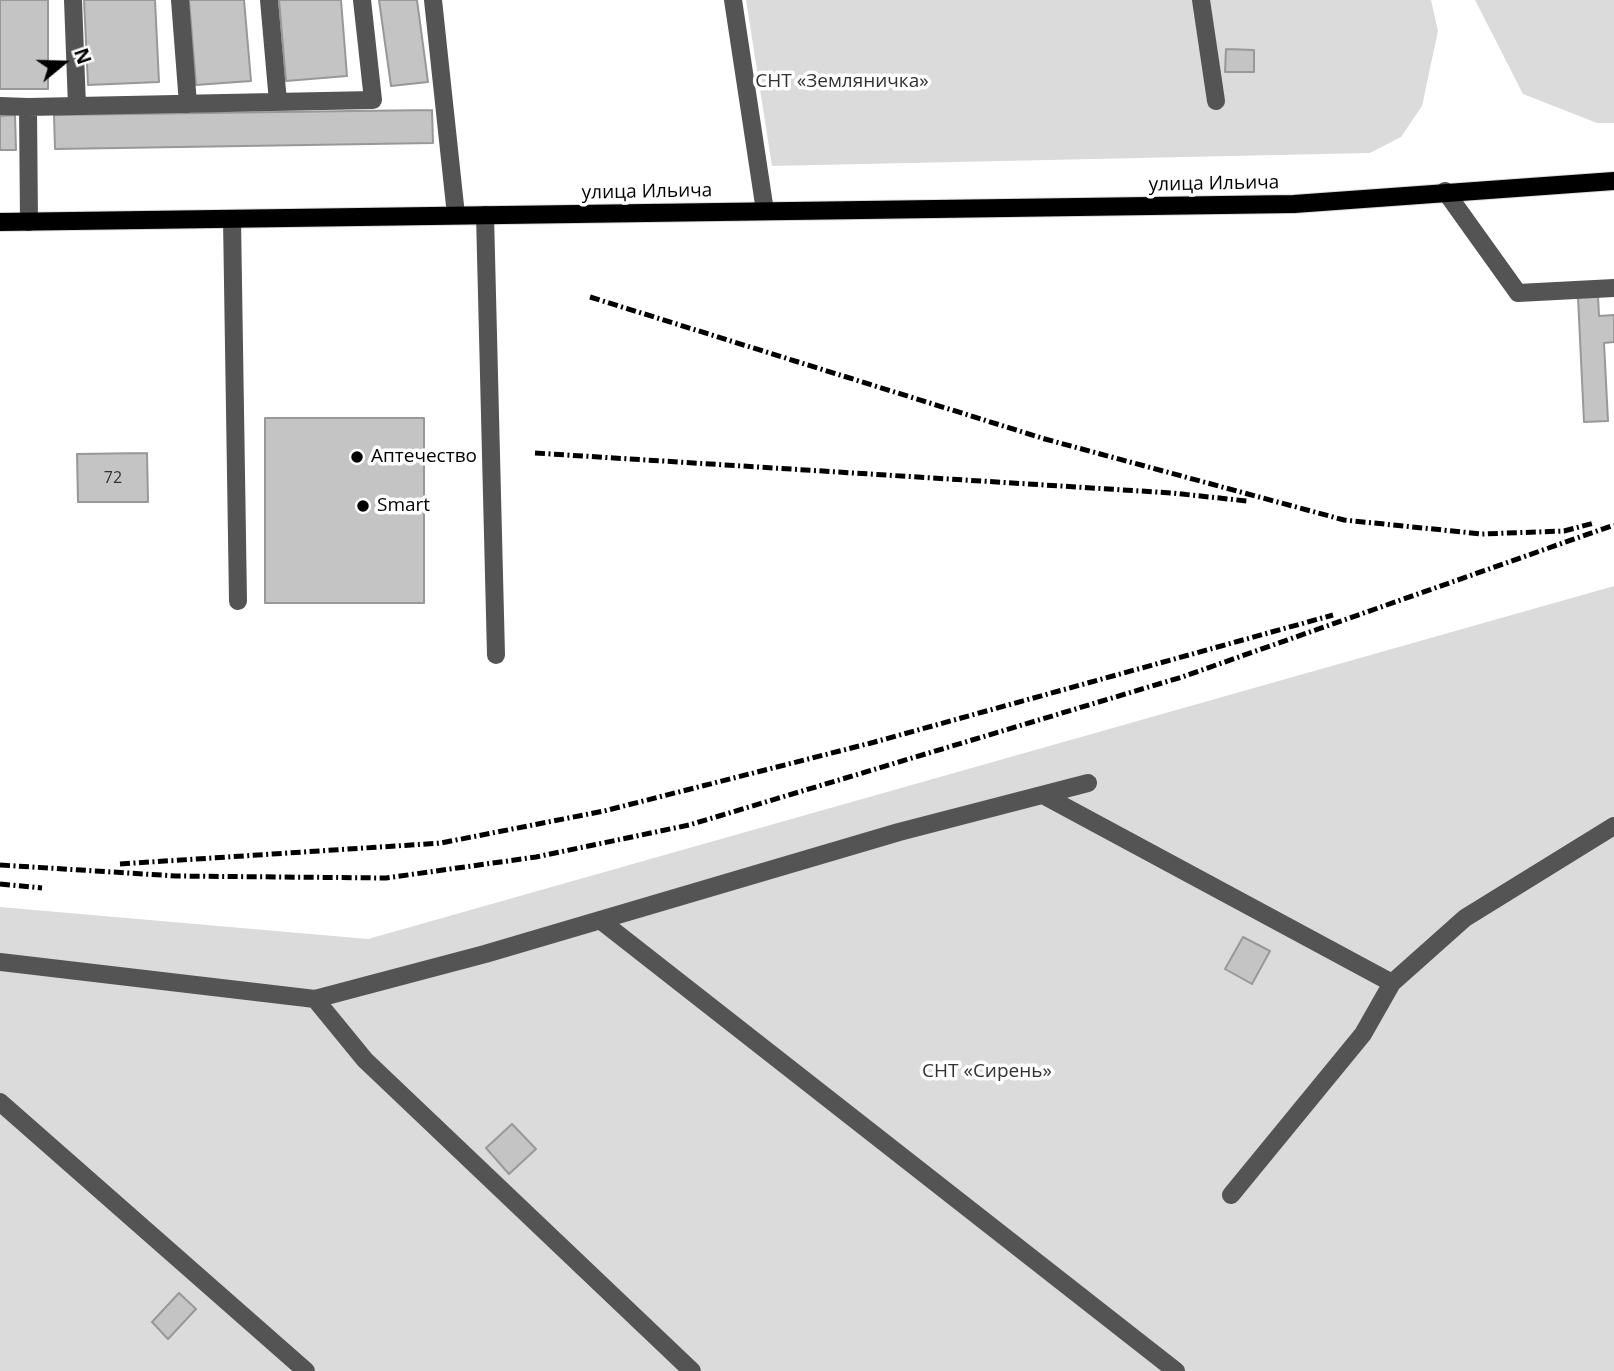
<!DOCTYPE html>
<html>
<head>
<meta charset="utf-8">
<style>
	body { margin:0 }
	#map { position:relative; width:1614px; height:1371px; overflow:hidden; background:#fff; font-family:"Open Sans",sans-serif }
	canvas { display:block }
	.north { position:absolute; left:28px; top:28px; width:70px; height:70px; -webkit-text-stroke:5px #fff; paint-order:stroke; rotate:71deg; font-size:19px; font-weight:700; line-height:28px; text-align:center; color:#000 }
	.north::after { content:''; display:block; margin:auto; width:24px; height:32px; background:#000; clip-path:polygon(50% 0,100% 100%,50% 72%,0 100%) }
</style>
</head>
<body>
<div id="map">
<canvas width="1614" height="1371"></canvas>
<div class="north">N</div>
</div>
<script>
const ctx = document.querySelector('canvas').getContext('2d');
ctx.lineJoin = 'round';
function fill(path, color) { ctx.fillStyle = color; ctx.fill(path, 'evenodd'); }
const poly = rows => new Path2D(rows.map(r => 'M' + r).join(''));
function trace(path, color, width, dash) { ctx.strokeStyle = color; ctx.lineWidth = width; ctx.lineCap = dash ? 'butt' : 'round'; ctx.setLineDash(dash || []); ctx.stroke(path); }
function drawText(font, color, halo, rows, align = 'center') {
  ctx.font = font + ' "Open Sans",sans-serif'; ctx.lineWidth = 7; ctx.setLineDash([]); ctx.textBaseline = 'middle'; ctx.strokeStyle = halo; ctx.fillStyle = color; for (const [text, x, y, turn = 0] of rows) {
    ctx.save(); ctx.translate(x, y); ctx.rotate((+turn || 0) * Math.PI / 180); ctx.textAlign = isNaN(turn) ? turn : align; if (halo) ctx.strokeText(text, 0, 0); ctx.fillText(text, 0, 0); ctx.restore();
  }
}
const green = poly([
	[746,0,1431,0,1438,31,1422,106,1401,137,1370,153,772,166],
	[1475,0,1614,0,1614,123,1597,123,1523,94],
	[1614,586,1614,1371,0,1371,0,907,368,939]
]);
const building = poly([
	[0,0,48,0,48,89,0,89,0,0],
	[84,0,155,0,159,82,88,85,84,0],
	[189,0,244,0,251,81,196,85,189,0],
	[279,0,341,0,347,76,286,81,279,0],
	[379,0,417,0,428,82,391,86,379,0],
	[1226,49,1254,50,1254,72,1225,72,1226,49],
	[432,110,433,143,55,149,54,115,432,110],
	[15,115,16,150,0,150,0,116,15,115],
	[1598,296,1599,316,1614,315,1614,342,1604,343,1608,421,1584,422,1578,297,1598,296],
	[265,418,424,418,424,603,265,603,265,418],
	[147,453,148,502,78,502,77,454,147,453],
	[1243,937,1270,951,1252,984,1225,969,1243,937],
	[512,1124,536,1149,509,1174,486,1148,512,1124],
	[179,1293,196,1309,168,1339,152,1322,179,1293]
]);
const minor = poly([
	[73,0,77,106],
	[180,0,188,104],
	[269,0,278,102],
	[433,0,456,215],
	[733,0,765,211],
	[1201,0,1216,101],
	[0,106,28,107,29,222],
	[28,107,373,100,362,0],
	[1445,191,1518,293,1614,288],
	[485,215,496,655],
	[232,219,238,601],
	[1043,795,1392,983],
	[600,920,1176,1371],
	[0,962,315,999,485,954,899,832,1088,783],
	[315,999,365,1060,692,1371],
	[0,1102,306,1371],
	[1231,1195,1363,1034,1392,983,1465,918,1614,826]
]);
const major = poly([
	[0,222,1294,204,1614,181]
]);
const rail = poly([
	[590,297,1045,439,1344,520,1482,534,1564,531,1594,523],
	[535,453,1172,493,1247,501],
	[120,864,441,843,604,811,871,743,1333,615],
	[0,865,176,876,386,878,536,857,689,825,1182,677,1614,525],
	[0,884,42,888]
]);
const markers = [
	[357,457,7,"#000"],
	[363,506,7,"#000"]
];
const numberNames = [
	["72",113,478]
];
const parkNames = [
	["СНТ «Земляничка»",842,82],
	["СНТ «Сирень»",987,1072]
];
const streetNames = [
	["улица Ильича",1214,184,-1],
	["улица Ильича",647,192,-1]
];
const poiNames = [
	["Аптечество",371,457],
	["Smart",377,506]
];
fill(green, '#dbdbdb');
fill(building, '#c4c4c4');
trace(building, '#989898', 2);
trace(major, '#dbdbdb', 20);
trace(minor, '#545454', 18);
trace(major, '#000', 18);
trace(rail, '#000', 5, [10, 3.5, 2, 3.5]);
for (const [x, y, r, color] of markers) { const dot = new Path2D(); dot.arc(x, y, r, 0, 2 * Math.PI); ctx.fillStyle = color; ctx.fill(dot); trace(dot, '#fff', 2.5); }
drawText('16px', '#313131', null, numberNames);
drawText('19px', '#323232', '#fff', parkNames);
drawText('19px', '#000', '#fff', streetNames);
drawText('19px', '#000', '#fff', poiNames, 'left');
</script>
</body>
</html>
